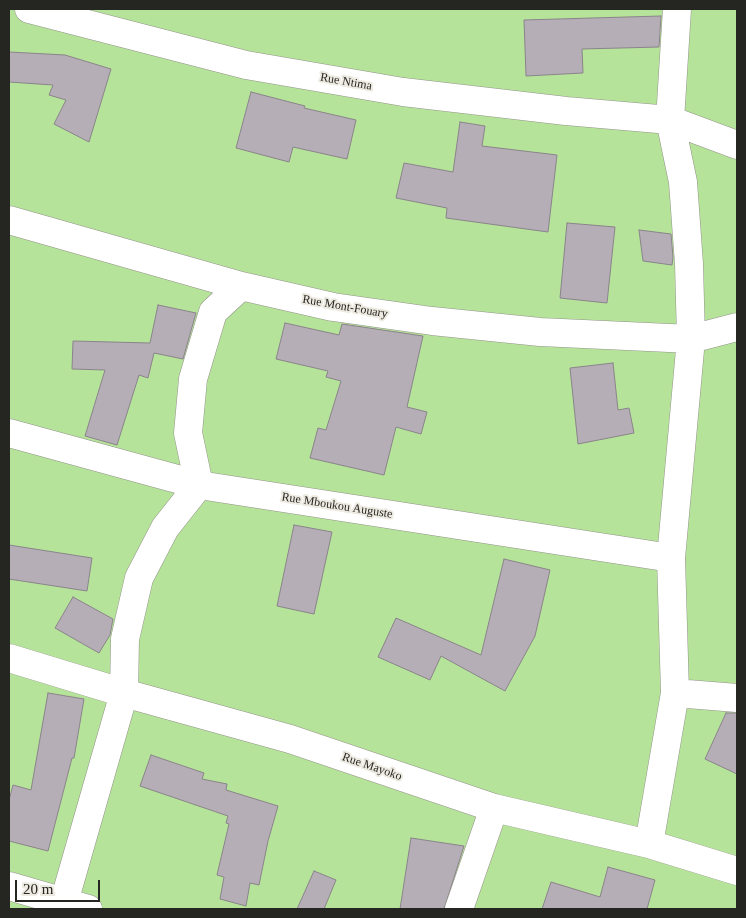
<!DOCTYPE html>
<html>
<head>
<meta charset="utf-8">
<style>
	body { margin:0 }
	#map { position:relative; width:746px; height:918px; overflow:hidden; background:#edebe1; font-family:Georgia,serif }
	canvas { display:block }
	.frame { position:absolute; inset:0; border:10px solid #252521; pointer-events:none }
	.scale { position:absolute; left:15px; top:880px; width:85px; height:22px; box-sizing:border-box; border:2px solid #252521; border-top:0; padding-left:6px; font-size:15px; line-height:18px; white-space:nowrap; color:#252521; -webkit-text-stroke:4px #edebe1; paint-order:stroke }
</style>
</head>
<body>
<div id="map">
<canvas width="746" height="918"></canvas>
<div class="frame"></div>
<div class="scale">20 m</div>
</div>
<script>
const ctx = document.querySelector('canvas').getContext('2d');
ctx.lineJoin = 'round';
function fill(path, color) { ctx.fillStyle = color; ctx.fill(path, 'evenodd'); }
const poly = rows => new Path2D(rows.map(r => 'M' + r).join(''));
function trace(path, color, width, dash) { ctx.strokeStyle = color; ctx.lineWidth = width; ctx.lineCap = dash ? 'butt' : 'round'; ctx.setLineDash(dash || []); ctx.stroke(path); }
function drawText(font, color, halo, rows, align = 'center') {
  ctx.font = font + ' Georgia,serif'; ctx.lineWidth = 4; ctx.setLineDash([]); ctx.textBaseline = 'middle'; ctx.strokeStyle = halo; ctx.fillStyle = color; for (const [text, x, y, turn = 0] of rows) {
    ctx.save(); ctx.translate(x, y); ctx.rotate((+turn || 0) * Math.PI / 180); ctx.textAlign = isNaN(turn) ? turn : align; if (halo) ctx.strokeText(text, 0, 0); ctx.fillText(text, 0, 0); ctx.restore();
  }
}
const green = poly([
	[9,9,737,9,737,909,9,909]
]);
const building = poly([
	[661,16,659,47,582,49,583,73,526,76,524,20,661,16],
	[9,52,65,55,111,69,89,142,54,124,66,100,49,95,53,85,9,82,9,52],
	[251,92,305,106,304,108,356,120,347,159,293,147,289,162,236,148,251,92],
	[460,122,485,126,482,146,557,155,548,232,446,218,447,208,396,198,404,163,453,172,460,122],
	[567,223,615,227,607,303,560,298,567,223],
	[639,230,671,234,673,257,672,265,643,261,639,230],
	[158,305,196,313,183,359,154,353,148,378,139,375,117,445,85,436,105,370,72,369,73,341,150,343,158,305],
	[285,323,339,335,342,324,423,336,407,407,427,412,421,434,396,427,384,475,310,458,318,428,326,430,341,381,326,377,328,371,276,359,285,323],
	[613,363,618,410,629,408,634,433,578,444,570,368,613,363],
	[294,525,332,532,314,614,277,606,294,525],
	[9,545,92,558,87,591,9,579,9,545],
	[504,559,550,570,535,636,505,691,441,656,430,680,378,657,396,618,481,655,504,559],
	[73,597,113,619,110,635,99,653,55,628,73,597],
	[48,693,84,699,74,758,72,758,48,851,9,841,9,800,13,785,31,790,48,693],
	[726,713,737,713,737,774,705,759,726,713],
	[151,755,204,773,202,779,227,784,226,790,278,806,268,841,259,885,250,883,246,906,220,899,224,877,217,875,229,824,226,823,228,816,140,786,151,755],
	[411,838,464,846,444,909,400,909,411,838],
	[608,867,655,880,647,909,542,909,551,882,600,897,608,867],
	[314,871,336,880,324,909,297,909,314,871]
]);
const minor = poly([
	[29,9,246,65,403,92,566,111,670,120,737,145],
	[9,220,241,286,333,307,432,321,540,332,691,339,737,327],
	[9,433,199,485,671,558],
	[9,658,124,693,290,739,494,808,649,844,737,871],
	[675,693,737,698],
	[649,844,675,693,671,558,691,339,689,264,683,182,670,120,677,9],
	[9,886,88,909],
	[62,909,124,693,125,639,139,578,165,528,199,485,188,433,193,379,213,312,241,286],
	[459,909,494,808]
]);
const streetNames = [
	["Rue Ntima",346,82,10],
	["Rue Mont-Fouary",345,307,10],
	["Rue Mboukou Auguste",337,506,9],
	["Rue Mayoko",372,767,19]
];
fill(green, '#b5e39a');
fill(building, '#b6aeb6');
trace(building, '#8b848b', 1);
trace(minor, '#94938a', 29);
trace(minor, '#fff', 28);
drawText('12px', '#252521', '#edebe1', streetNames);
</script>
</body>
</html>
